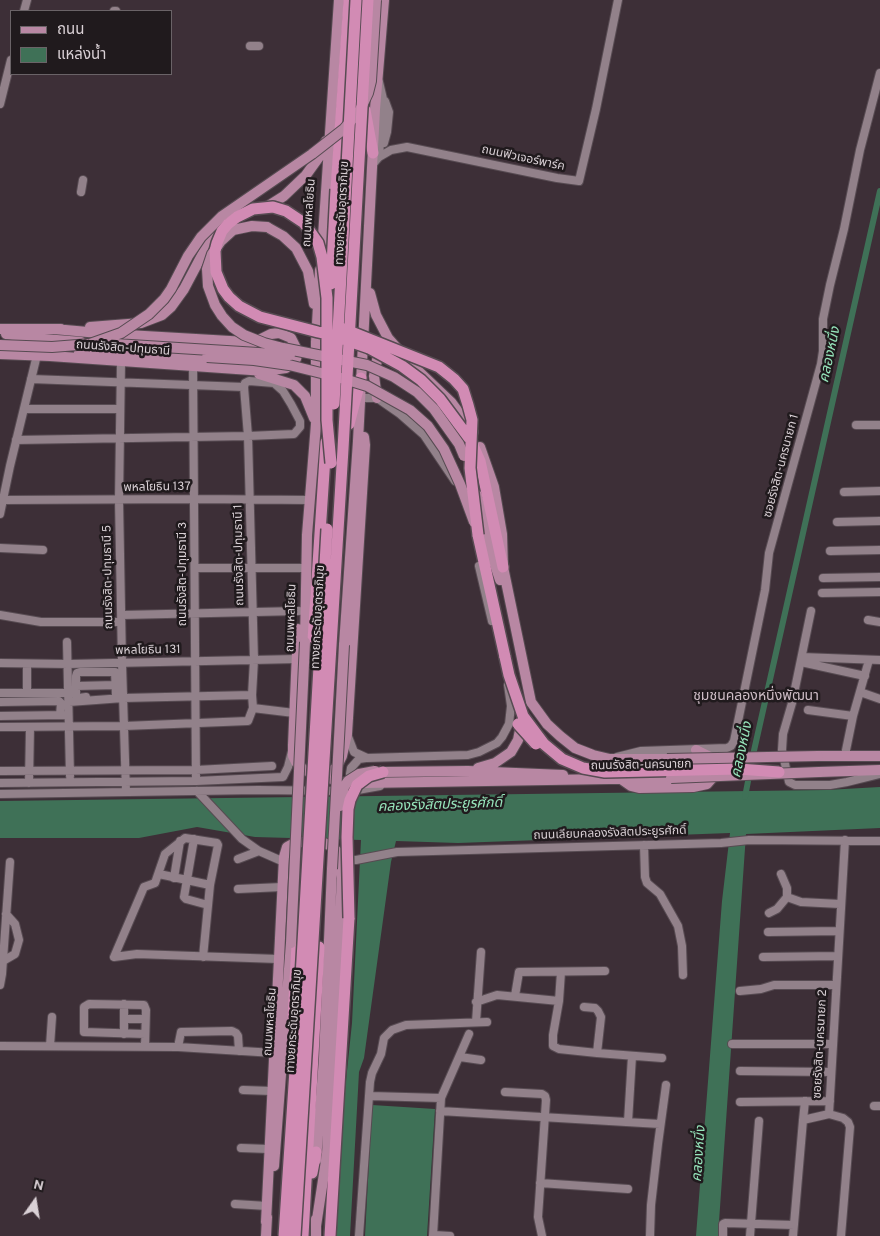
<!DOCTYPE html>
<html>
<head>
<meta charset="utf-8">
<style>
	body { margin:0 }
	#map { position:relative; width:880px; height:1236px; overflow:hidden; background:#3d2f37; font-family:Overpass,"Noto Sans Thai",sans-serif }
	canvas { display:block }
	.legend { position:absolute; left:10px; top:10px; width:162px; height:65px; box-sizing:border-box; background:#201a1d; border:1px solid #6a6367; margin:0; padding:6px 9px; list-style:none; font-size:15px; color:#dad1d6 }
	.legend li { display:flex; align-items:center; gap:10px; height:25px }
	.legend b { width:25px; border:1px solid #6a6367 }
	.north { position:absolute; left:10px; top:1176px; width:50px; height:50px; -webkit-text-stroke:4px #201a1d; paint-order:stroke; rotate:13deg; font-size:14px; font-weight:700; line-height:20px; text-align:center; color:#dad1d6 }
	.north::after { content:''; display:block; margin:auto; width:18px; height:22px; background:#dad1d6; clip-path:polygon(50% 0,100% 100%,50% 72%,0 100%) }
</style>
</head>
<body>
<div id="map">
<canvas width="880" height="1236"></canvas>
<ul class="legend">
<li><b style="height:6px;background:#b887a3"></b>ถนน</li>
<li><b style="height:14px;background:#3f7157"></b>แหล่งน้ำ</li>
</ul>
<div class="north">N</div>
</div>
<script>
const ctx = document.querySelector('canvas').getContext('2d');
ctx.lineJoin = 'round';
function fill(path, color) { ctx.fillStyle = color; ctx.fill(path, 'evenodd'); }
const poly = rows => new Path2D(rows.map(r => 'M' + r).join(''));
function trace(path, color, width, dash) { ctx.strokeStyle = color; ctx.lineWidth = width; ctx.lineCap = dash ? 'butt' : 'round'; ctx.setLineDash(dash || []); ctx.stroke(path); }
function drawText(font, color, halo, rows, align = 'center') {
  ctx.font = font + ' Overpass,"Noto Sans Thai",sans-serif'; ctx.lineWidth = 5; ctx.setLineDash([]); ctx.textBaseline = 'middle'; ctx.strokeStyle = halo; ctx.fillStyle = color; for (const [text, x, y, turn = 0] of rows) {
    ctx.save(); ctx.translate(x, y); ctx.rotate((+turn || 0) * Math.PI / 180); ctx.textAlign = isNaN(turn) ? turn : align; if (halo) ctx.strokeText(text, 0, 0); ctx.fillText(text, 0, 0); ctx.restore();
  }
}
const water = poly([
	[880,787,880,828,746,834,718,1236,696,1236,722,901,730,833,458,843,396,841,391,862,364,1058,359,1072,350,1236,333,1236,337,1167,352,1023,361,840,255,837,197,827,139,838,0,838,0,801,826,790],
	[372,1105,435,1109,427,1236,365,1236]
]);
const canal = poly([
	[745,797,753,755,880,191]
]);
const minor = poly([
	[24,11,27,0],
	[114,11,116,11],
	[250,46,259,46],
	[379,82,383,99,379,157],
	[0,104,11,60],
	[384,143,387,132,389,112,385,101],
	[373,164,379,157,391,150,407,147,557,178,579,181,596,109,618,0],
	[81,192,83,180],
	[121,362,119,500,122,663,126,792],
	[193,366,196,781],
	[360,398,377,398,400,414,424,435,455,481],
	[24,409,120,409],
	[856,425,880,425],
	[16,440,248,436,294,434,300,427,300,421,291,404,283,391,274,383,249,381,245,383,244,387,31,379],
	[844,492,880,491],
	[3,500,195,499,310,500],
	[0,514,10,466,37,355],
	[837,522,880,521],
	[0,548,43,550],
	[830,551,880,550],
	[479,566,492,621],
	[195,568,302,568],
	[823,578,880,577],
	[822,593,880,592],
	[811,611,792,703,783,734,782,750,789,782,795,785,830,785,847,782,880,774],
	[0,615,41,622,121,622],
	[122,615,299,611],
	[868,620,880,622],
	[67,642,70,776],
	[802,657,880,660],
	[801,662,865,676],
	[0,663,68,664,297,659],
	[76,686,116,685],
	[860,692,880,699],
	[0,693,69,693],
	[27,693,27,664],
	[86,697,79,698,76,696,76,676,77,673,80,672,115,672,116,696],
	[0,702,59,701,61,703,60,715],
	[69,702,123,698,252,695],
	[253,708,294,713],
	[808,710,853,716],
	[0,716,65,715],
	[0,727,124,726,248,721,253,708,252,695,254,660,248,436,244,387],
	[347,734,354,752,367,758,468,755,479,752,497,743,502,737,509,724,511,706,508,685],
	[845,755,853,716,869,660],
	[617,757,641,751,727,748,731,746,734,741,765,590,769,553,821,364,823,351,823,319,830,285,844,229,860,150,880,73],
	[0,771,196,770,272,766],
	[355,780,350,774,351,768,359,759,366,758],
	[0,783,196,781,283,777,288,767,292,751],
	[29,783,30,727],
	[197,791,242,839,259,851,284,862],
	[352,791,380,786],
	[0,794,258,790,341,791],
	[194,839,184,897,186,899,208,905],
	[644,845,645,877,647,883,660,894,678,926,682,946,683,975],
	[238,859,259,851],
	[343,860,356,860,397,852,721,843,749,840,880,841],
	[159,874,210,885],
	[174,878,180,841],
	[238,889,282,887],
	[787,897,801,902,840,904],
	[769,913,777,909,787,897,787,888,781,874],
	[768,932,839,931],
	[203,957,210,885,218,845,217,843,185,838,165,854,155,883,144,887,114,957,137,954,278,959],
	[763,957,838,956],
	[3,961,15,954,19,940,15,924,6,914],
	[561,972,559,1001,553,1035,553,1046,559,1049,597,1053,662,1058],
	[0,985,2,974,10,862],
	[740,991,761,989,774,985,836,985],
	[515,996,519,972,605,971],
	[476,1002,497,995,559,1001],
	[584,1007,595,1008,598,1011,601,1017,597,1053],
	[124,1019,145,1019],
	[476,1022,481,952],
	[124,1034,124,1004],
	[732,1044,833,1044],
	[0,1046,178,1047,274,1053],
	[50,1046,52,1017],
	[145,1047,146,1010,144,1005,89,1004,84,1007,84,1032,145,1034],
	[178,1047,181,1032,232,1031,236,1033,238,1036,239,1051],
	[460,1057,481,1060],
	[740,1071,831,1072],
	[243,1090,272,1091],
	[505,1092,542,1094,545,1096,546,1100,538,1217,542,1236],
	[370,1096,441,1098],
	[740,1102,830,1101],
	[874,1106,880,1106],
	[440,1111,660,1124],
	[803,1120,805,1101],
	[628,1122,632,1056],
	[241,1148,269,1149],
	[540,1183,628,1189],
	[235,1204,267,1206],
	[434,1235,450,1236],
	[359,1236,370,1082,372,1073,381,1054,384,1038,392,1030,406,1025,487,1022],
	[433,1236,441,1098,469,1034],
	[650,1236,651,1205,658,1144,666,1085],
	[723,1236,723,1224,725,1223,794,1225],
	[750,1236,759,1121],
	[793,1236,803,1120,829,1114],
	[841,1236,850,1127,848,1122,843,1118,829,1114,845,840]
]);
const major = poly([
	[265,208,284,196,306,175,319,157,326,141],
	[267,227,283,236,296,248,308,271,314,304],
	[322,251,339,0],
	[370,293,376,315,388,338,409,362,451,402,473,432],
	[90,327,141,323,162,315,171,307,184,289,210,240,224,227],
	[0,329,61,329],
	[6,334,32,338,81,342],
	[79,353,117,352,207,357],
	[0,354,50,356,265,371,286,368,296,359,298,352,291,338,279,333,271,334,255,342,247,342,110,334,54,329],
	[259,374,294,385,305,396,314,418],
	[377,398,374,376,377,360,384,349],
	[480,447,494,487,502,534,503,567,531,702,547,724,560,736,575,748,593,755,610,759,667,759],
	[477,495,492,556,500,580],
	[298,629,293,745,293,756,296,762,304,770,344,783,364,783,671,778],
	[305,642,307,535,316,424,316,342,320,270],
	[344,645,358,441,375,109,384,0],
	[818,756,880,756],
	[478,768,495,763,511,752,518,740,522,720],
	[383,772,468,771,563,775],
	[819,772,880,770],
	[318,774,328,773,336,768,342,756,347,734,365,445,364,437],
	[621,779,631,786,639,788,693,787,707,784,714,776,714,766,710,757,696,750],
	[316,1160,324,1059,332,869],
	[274,1166,291,943],
	[266,1222,284,857,287,847,296,842,322,842,331,846,340,854,342,878,327,1154,316,1226],
	[266,1236,267,1217],
	[316,1236,316,1219]
]);
const highway = poly([
	[365,110,373,153],
	[336,189,349,0],
	[349,424,361,378],
	[471,441,480,461,503,567],
	[478,535,505,657],
	[313,640,326,442],
	[293,1017,297,944],
	[312,1173,316,1152],
	[303,1236,319,947],
	[330,1236,349,918]
]);
const majorBridge = poly([
	[267,227,252,226,233,230,221,241,212,254,207,269,208,286,215,305,222,316,232,327,244,335,264,343,283,348,367,365,394,377,417,392,434,409,459,444,464,456],
	[99,343,290,355],
	[0,345,52,347,90,344,121,333,149,314,164,299,171,289,188,256,201,237,222,216,312,154,344,129,360,110,368,93,371,81,376,0],
	[207,357,254,360,289,365,341,378,367,386,410,410,428,426,444,449,460,484,474,522],
	[667,759,818,756],
	[671,778,819,772],
	[340,806,344,787,348,781,359,774,375,771],
	[332,869,344,645],
	[291,943,305,642]
]);
const highwayBridge = poly([
	[331,284,336,189],
	[344,329,439,367,454,379,463,389,468,405,472,420,470,468,478,535],
	[334,404,356,0],
	[331,463,327,420,327,298,322,257,318,243,304,223,286,211,273,207,253,209,237,217,228,224,222,231,217,243,215,251,216,272,223,289,229,297,239,306,260,317,318,332,336,336,352,342,369,348,402,366,421,380,440,399,469,438],
	[505,657,509,675,523,716,544,744,562,759,583,768,605,772,739,769,779,772],
	[518,724,536,744],
	[349,918,347,837,348,809,350,800,357,785,369,776,383,772],
	[284,1236,300,994,327,529],
	[295,1236,343,449,368,0]
]);
const streetNames = [
	["ถนนฟิวเจอร์พาร์ค",523,159,12],
	["ถนนพหลโยธิน",310,213,-86],
	["ทางยกระดับอุตราภิมุข",343,213,-87],
	["ถนนรังสิต-ปทุมธานี",123,349,4],
	["ซอยรังสิต-นครนายก 1",782,466,-75],
	["พหลโยธิน 137",157,488,-1],
	["ถนนรังสิต-ปทุมธานี 1",240,555,-91],
	["ถนนรังสิต-ปทุมธานี 3",184,574,-90],
	["ถนนรังสิต-ปทุมธานี 5",109,577,-91],
	["ทางยกระดับอุตราภิมุข",319,617,-87],
	["ถนนพหลโยธิน",292,618,-88],
	["พหลโยธิน 131",148,651,-1],
	["ถนนรังสิต-นครนายก",641,766,-1],
	["ถนนเลียบคลองรังสิตประยูรศักดิ์",610,834,-2],
	["ทางยกระดับอุตราภิมุข",295,1021,-86],
	["ถนนพหลโยธิน",271,1022,-86],
	["ซอยรังสิต-นครนายก 2",821,1044,-87]
];
const waterNames = [
	["คลองหนึ่ง",831,355,-78],
	["คลองหนึ่ง",743,750,-78],
	["คลองรังสิตประยูรศักดิ์",440,806,-2],
	["คลองหนึ่ง",700,1154,-86]
];
const neighbourhoodNames = [
	["ชุมชนคลองหนึ่งพัฒนา",756,697]
];
fill(water, '#3f7157');
trace(canal, '#3f7157', 6);
trace(minor, '#574b52', 10);
trace(major, '#574b52', 12);
trace(highway, '#574b52', 14);
trace(minor, '#92818a', 8);
trace(major, '#b887a3', 10);
trace(highway, '#d28bb4', 11);
trace(majorBridge, '#574b52', 12, []);
trace(highwayBridge, '#574b52', 14, []);
trace(majorBridge, '#b887a3', 10);
trace(highwayBridge, '#d28bb4', 11);
drawText('12px', '#dad1d6', '#201a1d', streetNames);
drawText('italic 14px', '#97e6bc', '#201a1d', waterNames);
drawText('14px', '#cdbcc5', '#201a1d', neighbourhoodNames);
</script>
</body>
</html>
